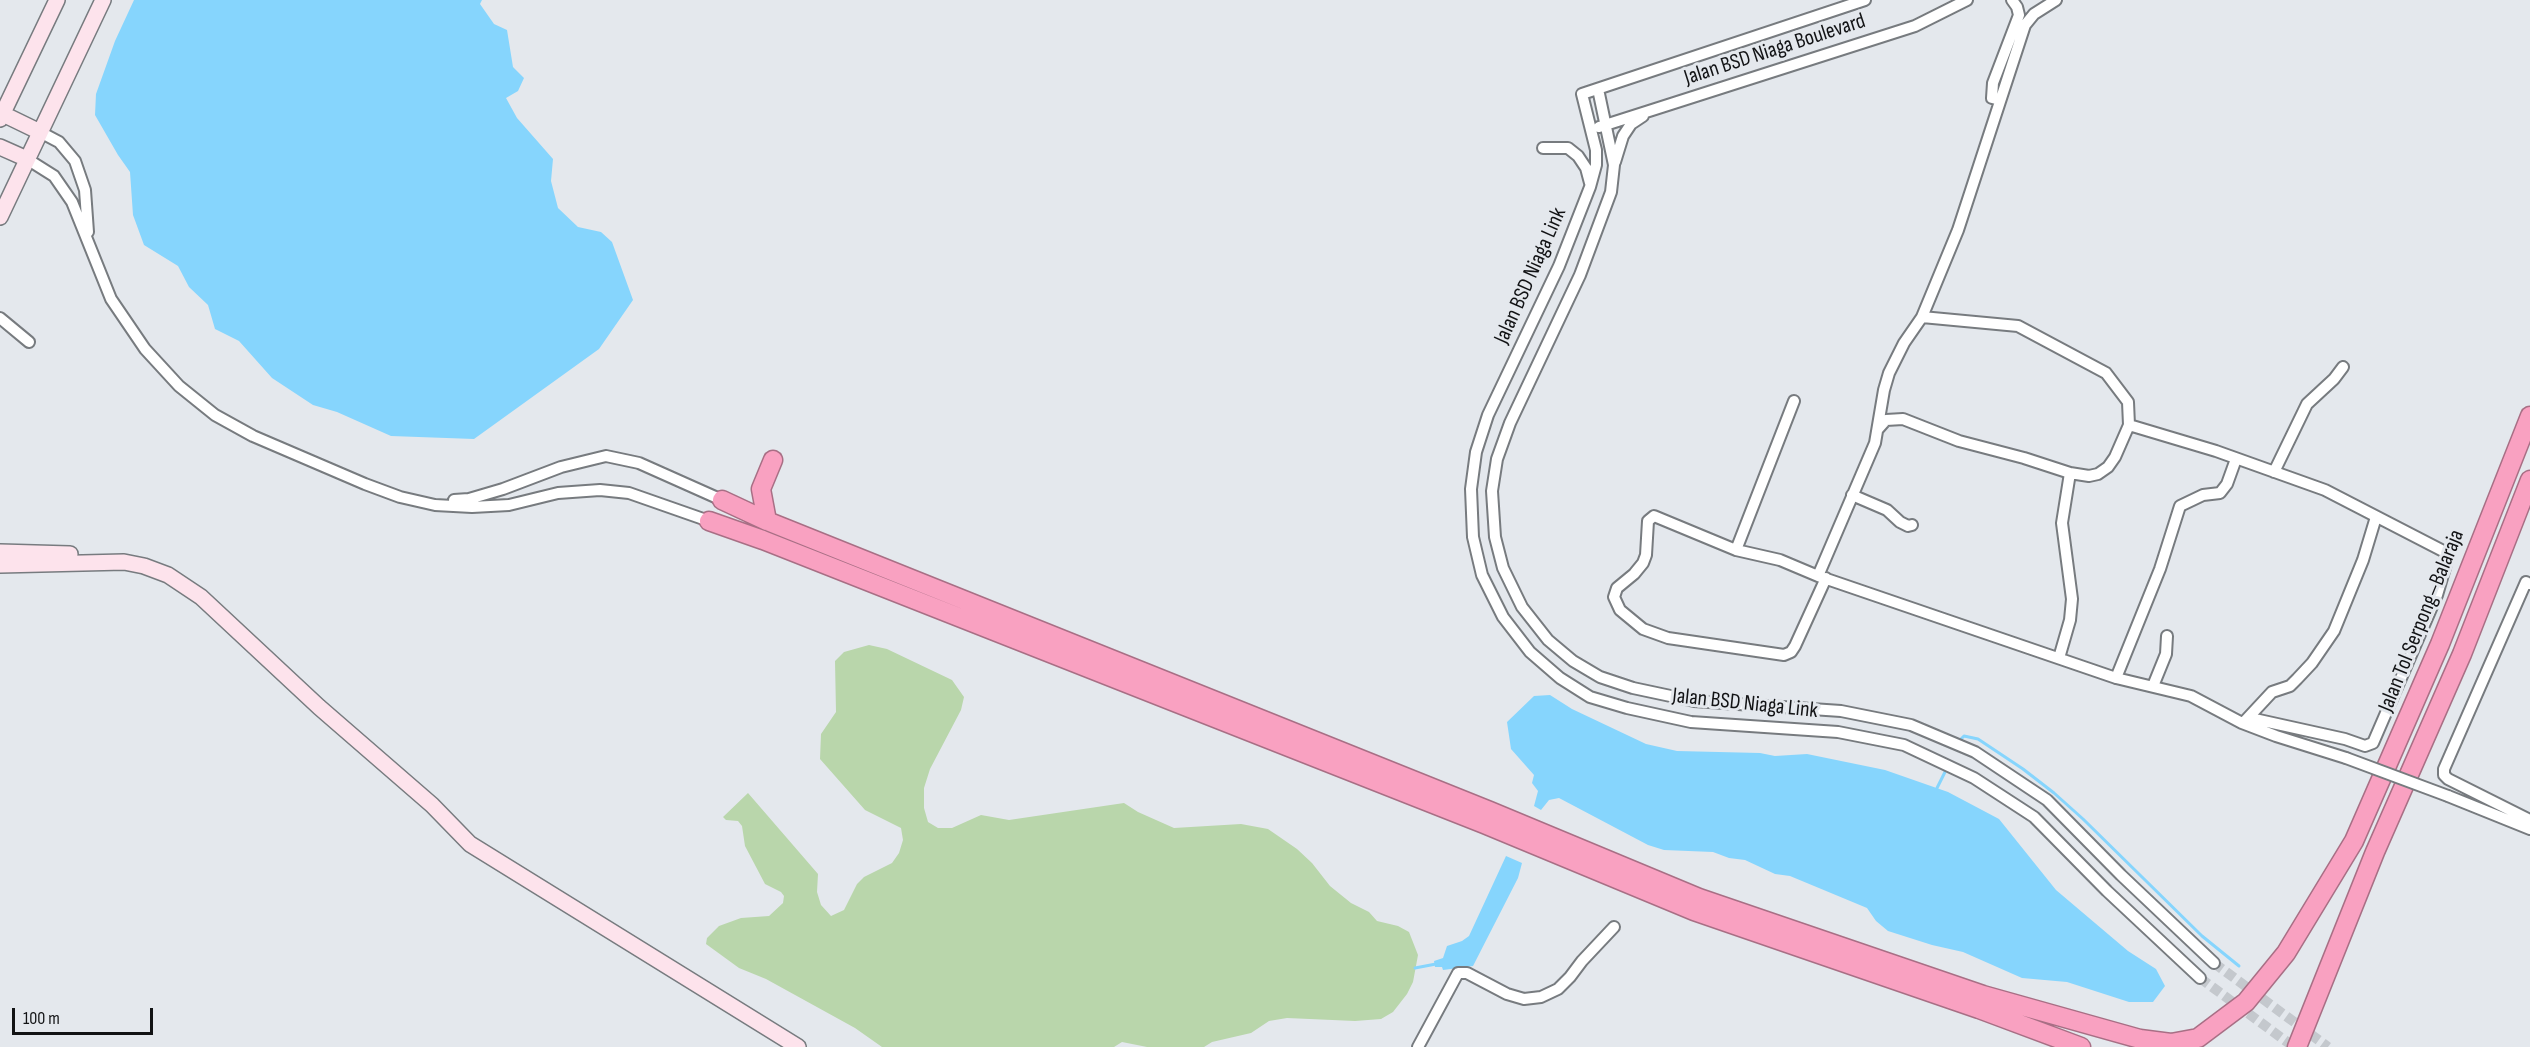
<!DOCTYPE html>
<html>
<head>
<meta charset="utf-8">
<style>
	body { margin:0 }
	#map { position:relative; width:2530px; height:1047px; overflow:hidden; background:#e4e8ed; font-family:"Sofia Sans Condensed",sans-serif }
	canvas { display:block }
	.scale { position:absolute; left:12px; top:1008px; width:141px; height:27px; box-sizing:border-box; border:3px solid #121315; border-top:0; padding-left:8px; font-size:18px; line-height:21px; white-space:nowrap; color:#121315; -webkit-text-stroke:4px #e4e8ed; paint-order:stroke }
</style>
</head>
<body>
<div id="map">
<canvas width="2530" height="1047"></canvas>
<div class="scale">100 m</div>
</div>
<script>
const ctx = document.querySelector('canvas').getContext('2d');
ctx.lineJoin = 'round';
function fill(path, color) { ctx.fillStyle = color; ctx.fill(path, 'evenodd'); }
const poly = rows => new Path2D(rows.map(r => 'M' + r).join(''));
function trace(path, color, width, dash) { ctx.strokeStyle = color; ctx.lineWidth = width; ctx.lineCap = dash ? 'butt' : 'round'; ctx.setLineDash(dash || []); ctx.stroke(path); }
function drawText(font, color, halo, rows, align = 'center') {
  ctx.font = font + ' "Sofia Sans Condensed",sans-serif'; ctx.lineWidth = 6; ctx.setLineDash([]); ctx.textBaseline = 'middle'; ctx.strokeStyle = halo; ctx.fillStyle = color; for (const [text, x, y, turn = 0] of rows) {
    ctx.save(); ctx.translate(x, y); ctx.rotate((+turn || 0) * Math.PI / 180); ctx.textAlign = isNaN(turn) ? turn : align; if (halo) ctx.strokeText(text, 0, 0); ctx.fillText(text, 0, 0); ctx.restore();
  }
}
const green = poly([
	[869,645,887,649,952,680,964,697,961,710,930,769,924,788,924,808,928,822,938,828,952,828,981,815,1009,820,1124,803,1138,812,1174,828,1241,824,1268,829,1297,849,1312,863,1330,886,1351,903,1369,912,1377,921,1398,926,1409,932,1418,955,1413,982,1407,994,1393,1012,1381,1019,1355,1021,1287,1018,1269,1021,1251,1033,1212,1042,1204,1047,1147,1047,1122,1042,1114,1047,882,1047,855,1028,766,979,739,968,706,944,707,938,719,926,741,918,769,916,783,903,784,896,781,892,765,884,745,846,742,826,738,821,726,820,723,817,748,793,818,874,817,892,821,905,831,916,844,910,857,884,864,877,892,863,899,853,903,840,901,828,865,810,820,759,821,734,836,712,835,661,844,652]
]);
const water = poly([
	[134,0,482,0,480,4,494,24,507,30,513,67,524,78,518,91,506,98,517,118,553,159,551,181,558,208,578,227,601,232,612,242,633,300,599,349,474,439,391,436,337,412,313,405,272,378,239,341,215,329,208,305,189,287,178,266,144,245,133,215,130,172,118,155,95,115,96,94,115,41],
	[1550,695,1572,709,1646,744,1677,751,1760,753,1775,756,1807,754,1885,770,1948,792,1999,819,2056,890,2128,951,2156,969,2165,986,2153,1002,2129,1002,2067,982,2022,978,1963,952,1932,945,1888,931,1876,921,1867,908,1790,876,1775,874,1745,860,1729,858,1713,852,1664,850,1648,845,1559,798,1549,800,1541,810,1534,806,1538,791,1532,783,1534,775,1511,749,1507,722,1534,696],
	[1506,856,1522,863,1518,878,1473,966,1443,970,1442,967,1435,967,1434,961,1443,958,1447,946,1462,941,1469,936]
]);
const stream = poly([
	[1960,740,1964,736,1978,739,2023,769,2054,793,2083,819,2202,936,2239,966],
	[1937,788,1945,772],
	[1415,968,1436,964]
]);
const streetTunnel = poly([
	[2214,963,2328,1047],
	[2200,978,2294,1047]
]);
const street = poly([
	[1865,0,1582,94,1596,150,1596,165,1590,187,1559,266,1488,415,1476,452,1471,489,1473,537,1482,575,1503,617,1530,652,1560,678,1590,697,1627,708,1691,722,1838,732,1904,745,1974,778,2034,817,2107,891,2200,978],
	[2056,0,2034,14,2025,25,1958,230,1922,317,1904,343,1889,373,1884,390,1875,443,1818,576,2116,678,2191,696,2242,723,2276,736,2346,758],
	[1598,89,1614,165,1611,192,1580,275,1510,423,1497,459,1492,491,1495,537,1503,568,1522,607,1548,640,1573,661,1600,677,1633,688,1694,701,1841,711,1911,725,1975,752,2047,800,2121,875,2214,963],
	[2000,100,1992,98,1993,83,2019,15,2017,7,2012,0],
	[1599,127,1915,26,1967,0],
	[40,132,59,142,75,161,85,190,88,232],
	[1543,148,1568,148,1578,156,1586,168,1590,183],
	[27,159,54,176,72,202,111,299,145,349,179,386,215,415,253,436,365,484,400,497,435,505,472,507,509,505,558,493,600,490,629,493,709,521],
	[1615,162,1623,136,1631,124,1643,116],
	[0,318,29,342],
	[2129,425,2216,451,2325,490,2449,554,2437,595,2373,743,2365,746,2345,739,2250,718],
	[1878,429,1886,420,1903,419,1959,441,2024,458,2070,473,2089,476,2098,474,2108,467,2115,457,2129,425,2128,402,2106,373,2018,326,1922,317],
	[2274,472,2307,404,2334,379,2343,367],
	[1852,495,1887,510,1900,522,1908,526,1912,525],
	[454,500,469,499,503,489,561,467,606,456,639,463,722,500],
	[1736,550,1794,401],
	[1818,576,1780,560,1736,550,1654,516,1648,521,1646,555,1643,563,1634,574,1617,588,1614,597,1620,610,1643,629,1668,638,1784,655,1791,652,1795,646,1826,578],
	[2530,584,2526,582,2444,769,2444,775,2448,779,2530,820],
	[2059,658,2070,620,2072,599,2062,523,2070,473],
	[2116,678,2160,569,2180,506,2203,495,2220,493,2227,484,2236,459],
	[2153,686,2166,654,2167,636],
	[2245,721,2272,692,2290,686,2297,679,2312,663,2334,631,2363,560,2376,517],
	[2448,796,2530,829],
	[1418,1047,1458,973,1467,973,1507,994,1524,999,1541,997,1558,989,1570,977,1582,961,1614,927]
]);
const secondary = poly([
	[3,114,40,132],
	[0,119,57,0],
	[0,147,27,159],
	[0,217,103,0],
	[0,552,70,554],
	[0,565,124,562,144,566,168,575,201,597,319,707,432,805,470,844,798,1047]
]);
const highway = poly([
	[722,500,767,521,1490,811,1699,898,1983,995,2140,1039,2171,1043,2198,1038,2246,1002,2286,953,2354,841,2440,644,2530,416],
	[709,521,763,540,1484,824,1694,911,1979,1009,2081,1047],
	[767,521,761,489,773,460],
	[2297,1047,2375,852,2462,654,2530,480]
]);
const streetBridge = poly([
	[2346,758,2448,796]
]);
const streetNames = [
	["Jalan BSD Niaga Boulevard",1775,50,-18],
	["Jalan BSD Niaga Link",1531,276,-66],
	["Jalan Tol Serpong–Balaraja",2422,621,-68],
	["Jalan BSD Niaga Link",1745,704,6]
];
fill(green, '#b9d6ab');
fill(water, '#86d5fd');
trace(stream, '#86d5fd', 3);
trace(streetTunnel, '#c4c8cd', 10, [10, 5]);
trace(street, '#777b7f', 14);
trace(secondary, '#777b7f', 18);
trace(highway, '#a86f85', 21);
trace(street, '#fff', 10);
trace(secondary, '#fde3ec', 15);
trace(highway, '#f9a1c1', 18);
trace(streetBridge, '#777b7f', 14, []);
trace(streetBridge, '#fff', 10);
drawText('22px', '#121315', '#e4e8ed', streetNames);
</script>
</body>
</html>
